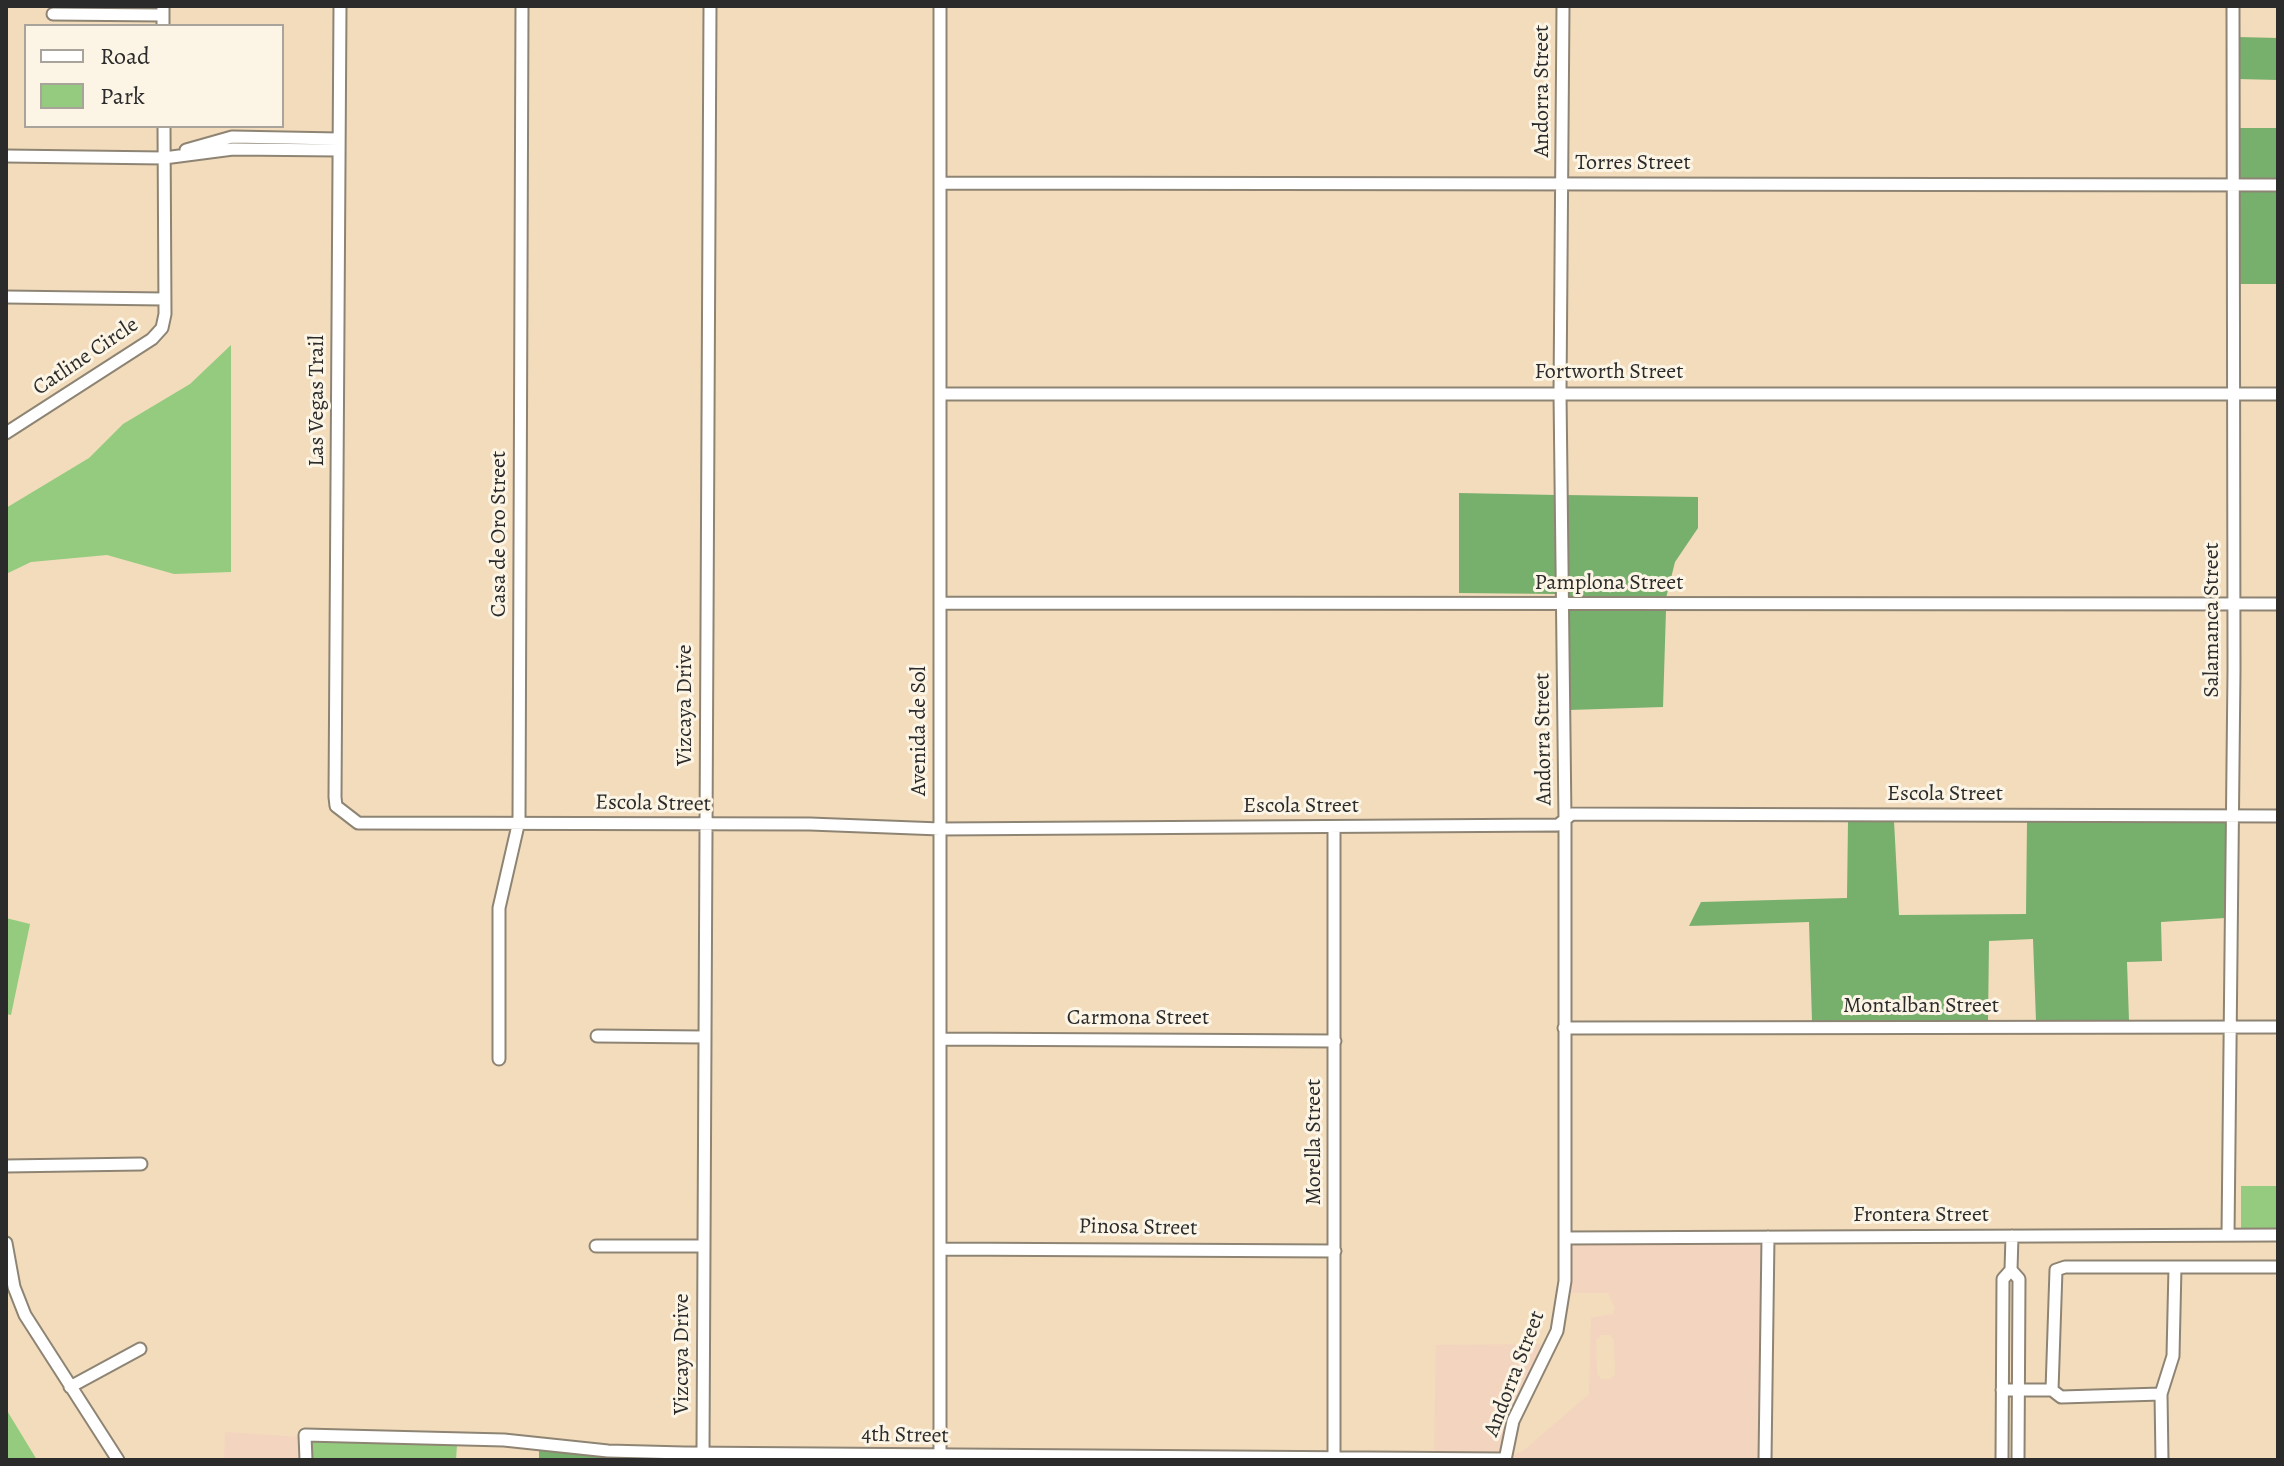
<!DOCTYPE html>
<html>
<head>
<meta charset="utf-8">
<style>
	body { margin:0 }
	#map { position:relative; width:2284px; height:1466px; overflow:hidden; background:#f2dcbc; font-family:Alegreya,serif }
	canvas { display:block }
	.frame { position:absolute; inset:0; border:8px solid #2b2b2b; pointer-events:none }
	.legend { position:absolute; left:24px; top:24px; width:260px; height:104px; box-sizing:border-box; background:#fcf5e5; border:2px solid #a8a49b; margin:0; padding:10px 14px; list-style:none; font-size:24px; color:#2b2b2b }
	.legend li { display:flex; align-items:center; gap:16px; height:40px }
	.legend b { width:40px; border:2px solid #a8a49b }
</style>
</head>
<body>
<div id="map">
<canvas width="2284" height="1466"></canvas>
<div class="frame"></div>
<ul class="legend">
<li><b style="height:10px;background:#fff"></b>Road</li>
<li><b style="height:22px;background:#94cb7e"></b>Park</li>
</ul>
</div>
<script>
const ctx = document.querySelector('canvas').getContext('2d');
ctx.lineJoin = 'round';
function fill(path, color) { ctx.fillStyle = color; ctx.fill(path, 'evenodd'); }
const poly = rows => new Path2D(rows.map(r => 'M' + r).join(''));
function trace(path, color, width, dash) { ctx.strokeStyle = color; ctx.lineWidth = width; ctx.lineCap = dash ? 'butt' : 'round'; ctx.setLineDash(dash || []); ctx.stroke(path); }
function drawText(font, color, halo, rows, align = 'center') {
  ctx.font = font + ' Alegreya,serif'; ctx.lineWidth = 6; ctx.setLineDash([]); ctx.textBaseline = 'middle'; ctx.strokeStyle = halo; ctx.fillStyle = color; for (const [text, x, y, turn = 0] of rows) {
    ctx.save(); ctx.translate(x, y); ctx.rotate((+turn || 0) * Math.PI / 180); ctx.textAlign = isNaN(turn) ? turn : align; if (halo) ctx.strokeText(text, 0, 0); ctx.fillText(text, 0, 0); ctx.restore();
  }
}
const built = poly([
	[1772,1243,1773,1460,1510,1460,1511,1455,1522,1452,1589,1394,1591,1318,1613,1314,1615,1308,1608,1293,1569,1293,1570,1244],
	[1601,1335,1610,1335,1614,1340,1615,1374,1610,1379,1601,1379,1597,1374,1596,1340],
	[1547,1344,1509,1418,1501,1453,1434,1452,1436,1345],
	[225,1432,300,1437,301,1460,224,1460]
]);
const green = poly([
	[231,345,231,572,174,574,107,555,31,562,6,574,6,508,89,458,123,424,190,384],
	[6,918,30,924,11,1015,6,1014],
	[2241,1186,2278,1186,2278,1229,2241,1229],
	[6,1409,37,1460,6,1460],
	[310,1441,457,1445,456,1460,311,1460]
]);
const forest = poly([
	[2238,37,2278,38,2278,80,2238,79],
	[2237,128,2278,128,2278,178,2237,179],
	[2237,190,2278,191,2278,284,2237,284],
	[1459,493,1556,495,1557,594,1459,593],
	[1566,495,1698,497,1698,528,1675,562,1666,598,1567,598],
	[1567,609,1666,610,1663,707,1569,710],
	[1848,821,1894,821,1899,915,2026,914,2027,821,2226,822,2225,918,2161,922,2162,961,2127,962,2129,1021,2036,1021,2033,939,1989,941,1988,1021,1812,1022,1809,922,1689,926,1701,902,1847,898],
	[539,1449,663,1458,663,1460,539,1460]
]);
const minor = poly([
	[163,6,163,26],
	[340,6,335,797,336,806,358,823,810,824,940,829,1558,825,1572,814,2278,816],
	[53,14,163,15],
	[186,150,232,137,339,139],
	[6,156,164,158,233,149,339,150],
	[940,183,2278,185],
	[6,297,164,299],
	[941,394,2278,394],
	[6,433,152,339,162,328,165,314,164,126],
	[941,603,2278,604],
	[1334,827,1334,1457],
	[1564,1028,2278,1027],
	[597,1036,704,1037],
	[940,1039,1335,1041],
	[499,1059,499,908,519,821,522,6],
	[6,1166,141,1164],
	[2228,1235,2234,670,2233,6],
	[2012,1236,2011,1270,2019,1279,2018,1460],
	[1565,1238,2278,1235],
	[6,1243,14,1287,25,1315,118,1460],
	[596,1246,702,1246],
	[940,1249,1335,1251],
	[2175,1267,2278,1267],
	[70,1387,140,1349],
	[2002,1390,2052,1390,2056,1270,2065,1267,2175,1267,2173,1356,2161,1394,2162,1460],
	[2052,1390,2061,1397,2161,1394],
	[703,1453,710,6],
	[940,1457,940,6],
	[306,1460,305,1435,504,1440,608,1451,684,1453,1505,1459],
	[1505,1460,1513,1421,1557,1331,1565,1281,1565,820,1560,393,1563,6],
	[1765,1460,1768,1237],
	[2002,1460,2003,1279,2011,1270]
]);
const streetNames = [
	["Andorra Street",1543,91,-90],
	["Torres Street",1633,164],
	["Catline Circle",86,357,-34],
	["Fortworth Street",1609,373],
	["Las Vegas Trail",318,401,-90],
	["Casa de Oro Street",500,534,-90],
	["Pamplona Street",1609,584],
	["Salamanca Street",2213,620,-90],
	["Vizcaya Drive",686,705,-90],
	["Avenida de Sol",920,731,-90],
	["Andorra Street",1544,739,-91],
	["Escola Street",1945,795],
	["Escola Street",653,804,1],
	["Escola Street",1301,807],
	["Montalban Street",1921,1007],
	["Carmona Street",1138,1019],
	["Morella Street",1315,1142,-90],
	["Frontera Street",1921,1216],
	["Pinosa Street",1138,1228,1],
	["Vizcaya Drive",683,1354,-90],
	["Andorra Street",1515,1374,-69],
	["4th Street",905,1436,1]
];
fill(built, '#f3d4bf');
fill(green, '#94cb7e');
fill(forest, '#77af6d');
trace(minor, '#8e8474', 15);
trace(minor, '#fff', 11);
drawText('22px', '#2b2b2b', '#fcf5e5', streetNames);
</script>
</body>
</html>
